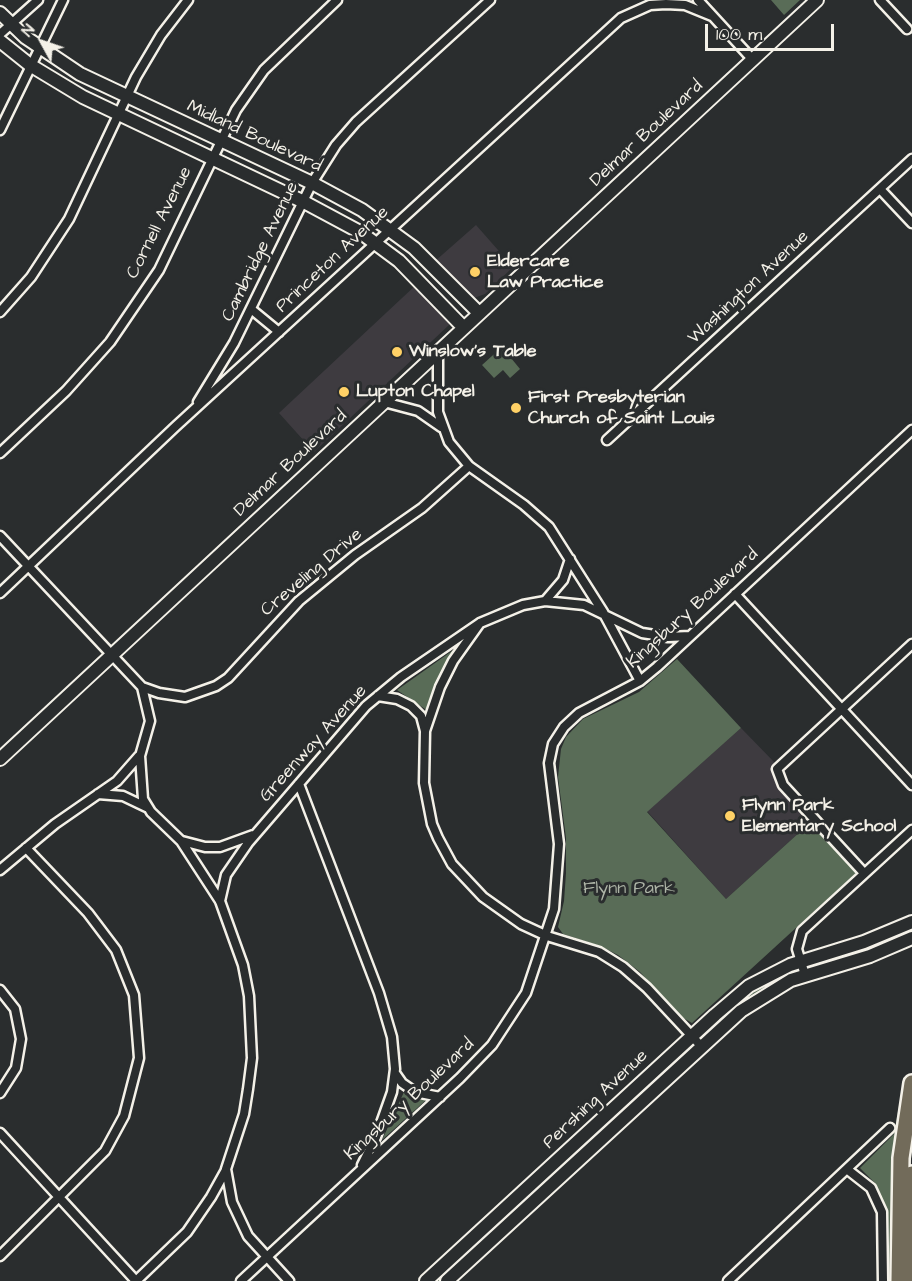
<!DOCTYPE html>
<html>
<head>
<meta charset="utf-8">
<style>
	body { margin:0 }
	#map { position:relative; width:912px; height:1281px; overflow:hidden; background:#2a2d2e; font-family:"Architects Daughter",sans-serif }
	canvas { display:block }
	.north { position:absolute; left:12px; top:12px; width:60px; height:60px; -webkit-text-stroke:4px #2a2d2e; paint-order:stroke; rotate:310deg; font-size:16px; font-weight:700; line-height:24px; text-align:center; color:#f4f1e8 }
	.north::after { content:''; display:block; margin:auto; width:21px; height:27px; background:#f4f1e8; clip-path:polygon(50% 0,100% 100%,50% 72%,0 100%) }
	.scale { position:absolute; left:705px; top:24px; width:129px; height:27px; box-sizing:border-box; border:3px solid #f4f1e8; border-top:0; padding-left:8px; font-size:18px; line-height:21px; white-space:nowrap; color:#f4f1e8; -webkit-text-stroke:4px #2a2d2e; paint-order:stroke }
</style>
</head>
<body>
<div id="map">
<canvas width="912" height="1281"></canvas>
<div class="north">N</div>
<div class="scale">100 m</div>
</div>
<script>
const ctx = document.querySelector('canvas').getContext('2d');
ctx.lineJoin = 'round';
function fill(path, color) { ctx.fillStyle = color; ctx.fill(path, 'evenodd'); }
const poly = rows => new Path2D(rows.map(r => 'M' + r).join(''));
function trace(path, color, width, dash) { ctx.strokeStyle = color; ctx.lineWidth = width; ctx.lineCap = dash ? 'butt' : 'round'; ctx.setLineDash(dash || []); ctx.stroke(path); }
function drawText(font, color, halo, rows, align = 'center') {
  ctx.font = font + ' "Architects Daughter",sans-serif'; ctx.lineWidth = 6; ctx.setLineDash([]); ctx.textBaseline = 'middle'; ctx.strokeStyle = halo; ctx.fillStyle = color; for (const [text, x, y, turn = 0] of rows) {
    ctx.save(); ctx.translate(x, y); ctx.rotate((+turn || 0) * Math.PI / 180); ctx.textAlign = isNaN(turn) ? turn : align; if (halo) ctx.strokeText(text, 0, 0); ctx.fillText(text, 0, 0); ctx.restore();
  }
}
const built = poly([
	[476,225,513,267,485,294,474,298,434,262],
	[417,284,451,321,449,325,314,452,279,413],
	[741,728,775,763,772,771,776,780,812,821,726,899,647,811]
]);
const green = poly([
	[771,0,800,0,784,15],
	[502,347,520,369,510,378,503,370,494,378,482,365],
	[459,646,442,673,428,711,397,690],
	[677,659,741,728,647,812,726,899,812,821,856,869,856,873,692,1023,680,1016,640,972,618,955,600,946,563,934,558,927,564,901,566,873,566,838,558,777,561,749,566,737,583,719,639,692],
	[912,926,912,933,877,949,818,966,810,963],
	[793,969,793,974,758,993,707,1035,704,1034,745,994],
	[687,1047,689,1052,442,1281,432,1281],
	[904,1077,908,1080,896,1144,891,1281,889,1281,888,1212,875,1183,860,1168,894,1134],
	[404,1092,415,1099,426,1100,382,1140]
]);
const street = poly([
	[698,0,753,60],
	[880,0,907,29],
	[0,34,38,0],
	[0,130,63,0],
	[880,189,912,223],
	[251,309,279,332],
	[0,312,31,277,69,219,136,77,161,35,188,0],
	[438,351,438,412,449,442,469,466,524,505,549,527,603,612,640,681],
	[198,402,234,343,312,183,336,145,356,122,490,0],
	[384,402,418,411,441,427],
	[607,440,912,159],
	[0,453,66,391,110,342,159,270,236,110,264,70,337,0],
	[0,536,142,687,150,721,140,756,143,799,151,812,181,841,220,901,243,965,249,996,252,1058,248,1089,244,1114,226,1169,232,1202,248,1236,289,1281],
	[0,593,175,427,621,18,650,5,666,4,685,5,712,16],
	[735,594,912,785],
	[545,601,584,605,642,633,668,637,690,636],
	[480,623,453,661,440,687,425,731,424,783,432,824,438,838,452,864,483,897,521,924,547,936,599,952,623,967,647,988,702,1047],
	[142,687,159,693,185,697,216,686,228,678,299,601,355,555,422,508,469,466],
	[378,696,397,699,411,706,421,716,425,731],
	[299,784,379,993,392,1037,395,1069,392,1092,376,1137,362,1165],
	[98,794,123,796,146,807],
	[182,841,205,847,220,847,253,835],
	[0,870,55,824,117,781,139,756],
	[864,873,783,785,777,769,912,644],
	[220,901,226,875,248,843,366,706,401,677,480,623,523,605,545,601,563,580,570,559],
	[805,975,797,949,802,931,912,830],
	[0,990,15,1009,21,1039,16,1068,0,1093],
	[395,1073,402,1083,415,1092,440,1097],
	[0,1133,136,1281],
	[848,1170,871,1188,882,1212,883,1281],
	[0,1256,105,1151,124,1116,139,1058,134,995,116,950,88,913,26,848],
	[136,1281,187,1232,211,1197,226,1170],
	[241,1281,460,1078,492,1045,526,993,554,909,559,844,549,763,553,744,564,727,579,713,640,681,657,667,912,430],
	[728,1281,890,1128]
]);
const secondary = poly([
	[0,13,25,37,80,74,312,183,362,210,414,248,479,313],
	[0,41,30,65,83,97,304,202,360,232,399,261,464,328],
	[0,759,817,0],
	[426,1281,715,1015,749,986,790,965,864,942,912,922],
	[447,1281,741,1011,791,980,870,956,912,938]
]);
const highway = poly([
	[899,1281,901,1158,912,1083],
	[910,1281,912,1174]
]);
const markers = [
	[475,272,6,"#ffd166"],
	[397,352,6,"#ffd166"],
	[344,392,6,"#ffd166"],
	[516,408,6,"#ffd166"],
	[730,816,6,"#ffd166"]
];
const streetNames = [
	["Delmar Boulevard",647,134,-43],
	["Midland Boulevard",254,137,25],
	["Cornell Avenue",160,223,-63],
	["Cambridge Avenue",261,252,-64],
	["Princeton Avenue",333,260,-43],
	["Washington Avenue",749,288,-43],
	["Delmar Boulevard",291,464,-43],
	["Creveling Drive",312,573,-40],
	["Kingsbury Boulevard",693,609,-42],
	["Greenway Avenue",314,744,-48],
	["Kingsbury Boulevard",410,1100,-43],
	["Pershing Avenue",596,1100,-43]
];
const poiNames = [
	["Eldercare",487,262],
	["Law Practice",487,283],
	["Winslow's Table",409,352],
	["Lupton Chapel",356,392],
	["First Presbyterian",528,398],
	["Church of Saint Louis",528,419],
	["Flynn Park",742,806],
	["Elementary School",742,827]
];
const parkNames = [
	["Flynn Park",629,889]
];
fill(built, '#3e3b40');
fill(green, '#596c57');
trace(street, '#f4f1e8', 13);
trace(secondary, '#f4f1e8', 16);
trace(highway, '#f4f1e8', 20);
trace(street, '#2a2d2e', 8);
trace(secondary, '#2a2d2e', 12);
trace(highway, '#726b5a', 15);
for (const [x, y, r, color] of markers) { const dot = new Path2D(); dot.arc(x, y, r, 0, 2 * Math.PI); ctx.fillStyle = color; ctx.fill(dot); trace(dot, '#2a2d2e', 2); }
drawText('18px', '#f4f1e8', '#2a2d2e', streetNames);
drawText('bold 18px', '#f4f1e8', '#2a2d2e', poiNames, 'left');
drawText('18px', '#aeb5a7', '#2a2d2e', parkNames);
</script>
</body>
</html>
